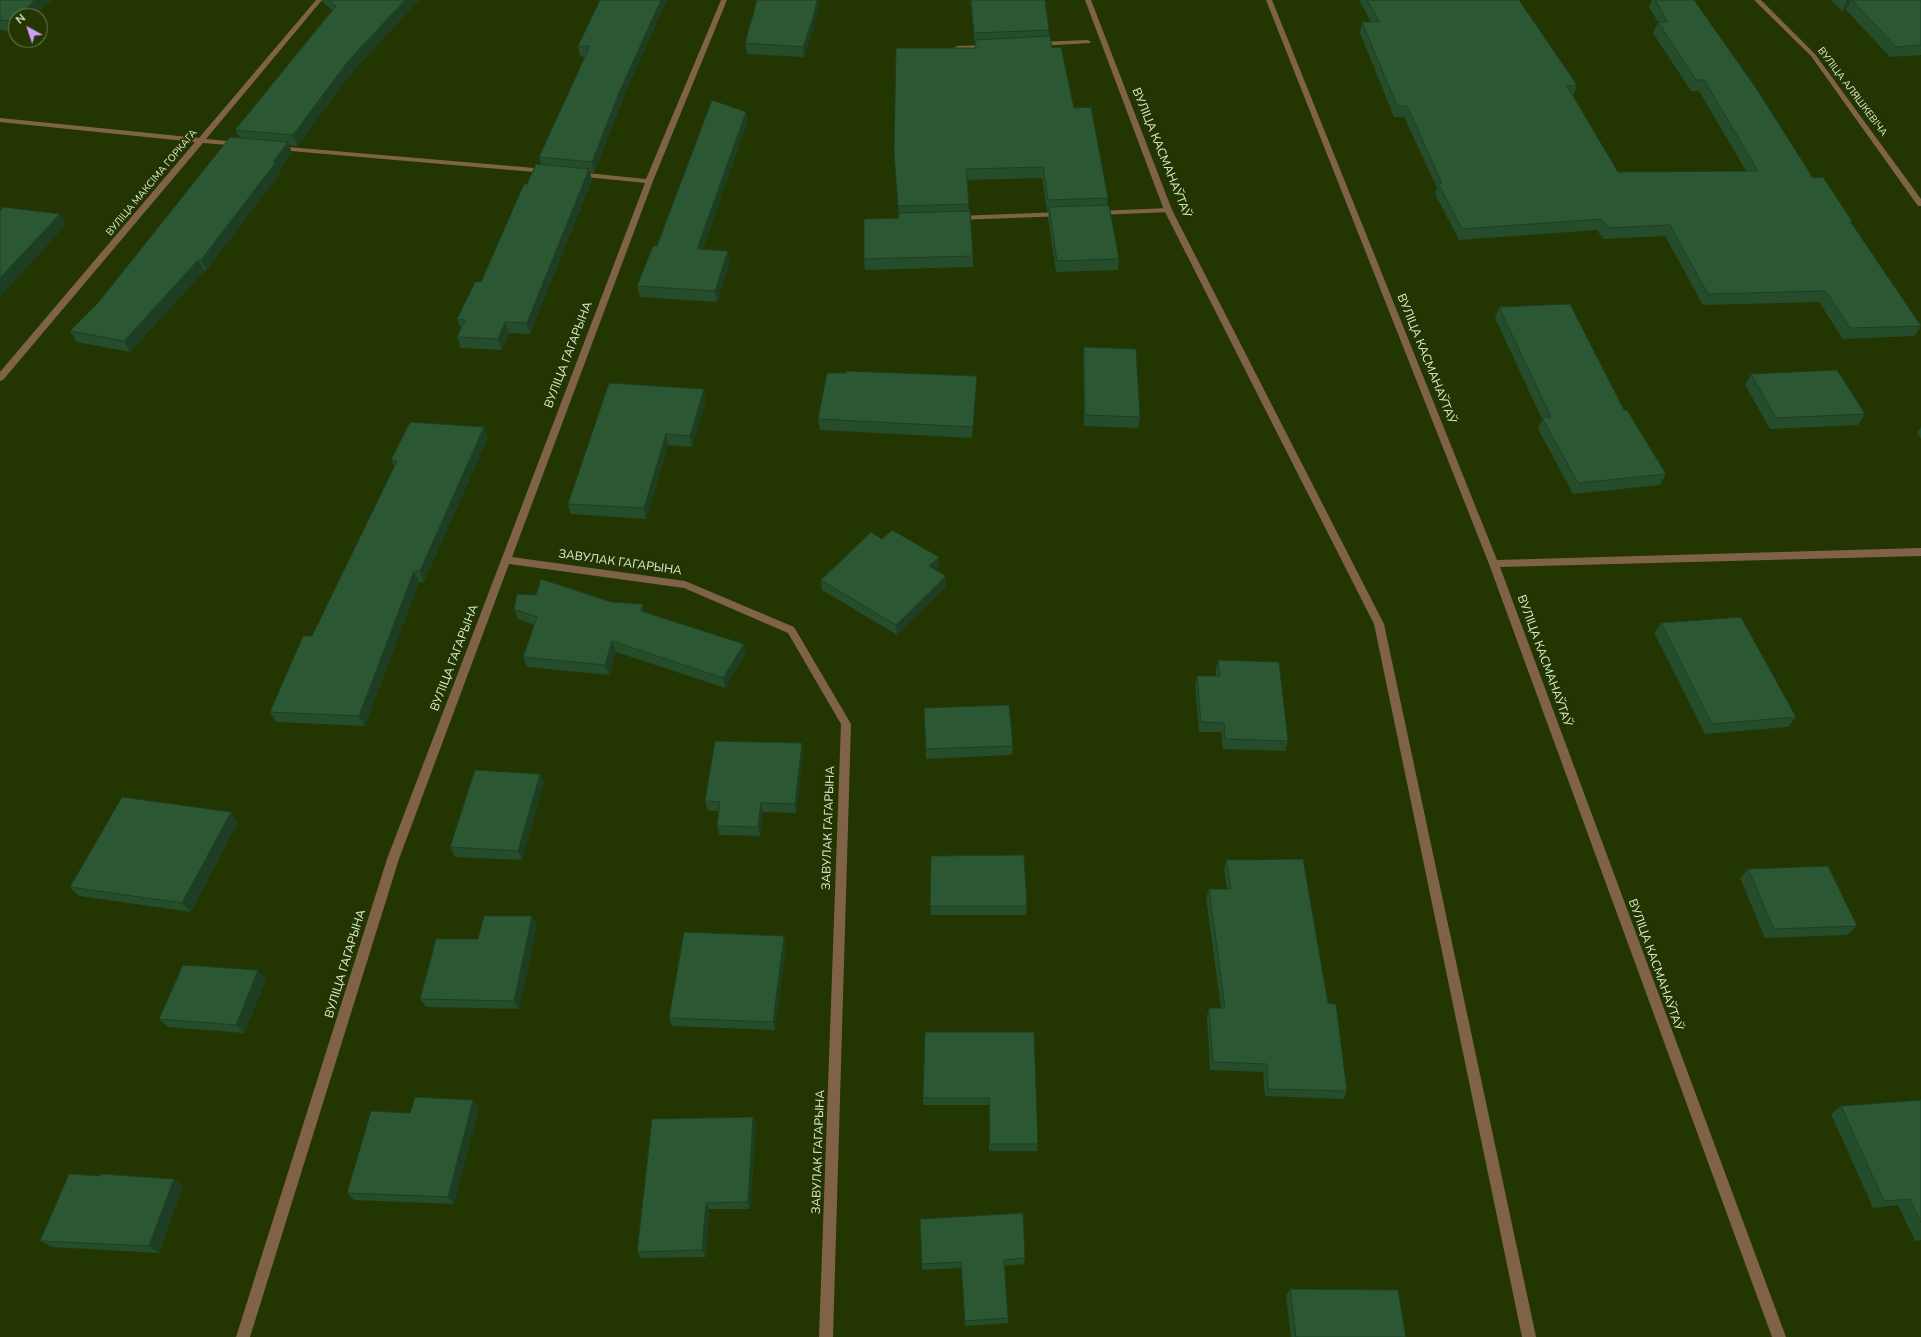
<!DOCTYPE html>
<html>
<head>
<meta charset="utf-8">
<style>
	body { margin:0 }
	#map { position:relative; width:1921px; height:1337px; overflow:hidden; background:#233500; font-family:"Nunito Sans",sans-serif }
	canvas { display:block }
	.north { position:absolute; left:8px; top:8px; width:40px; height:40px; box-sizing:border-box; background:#233500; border:1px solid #6f7f54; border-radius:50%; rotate:320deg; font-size:11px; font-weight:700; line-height:16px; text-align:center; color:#e1eed2 }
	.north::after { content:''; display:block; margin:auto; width:14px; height:18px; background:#d09dfe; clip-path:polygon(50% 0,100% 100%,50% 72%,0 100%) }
</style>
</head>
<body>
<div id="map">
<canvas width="1921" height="1337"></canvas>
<div class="north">N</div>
</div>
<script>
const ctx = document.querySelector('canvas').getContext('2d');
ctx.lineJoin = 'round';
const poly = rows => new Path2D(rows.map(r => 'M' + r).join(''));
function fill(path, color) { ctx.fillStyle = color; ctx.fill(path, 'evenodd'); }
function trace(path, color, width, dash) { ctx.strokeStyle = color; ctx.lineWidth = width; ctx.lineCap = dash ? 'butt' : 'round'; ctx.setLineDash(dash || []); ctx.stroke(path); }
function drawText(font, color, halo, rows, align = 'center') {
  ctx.font = font + ' "Nunito Sans",sans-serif'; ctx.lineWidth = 3.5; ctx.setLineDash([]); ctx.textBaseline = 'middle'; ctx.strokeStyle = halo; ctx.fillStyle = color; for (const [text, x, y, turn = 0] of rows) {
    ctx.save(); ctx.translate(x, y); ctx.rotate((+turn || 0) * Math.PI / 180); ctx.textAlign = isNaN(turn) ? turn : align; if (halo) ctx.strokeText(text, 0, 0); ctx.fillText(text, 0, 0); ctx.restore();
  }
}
const lane = poly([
	[1088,40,1091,42,1090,43,1039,46,1036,44,1039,42,1088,40],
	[989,45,992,47,991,48,957,50,954,48,957,46,989,45],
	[1168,208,1172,210,1171,212,1098,215,1094,213,1098,211,1168,208],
	[1062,212,1066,214,1065,216,958,220,954,218,958,216,1062,212]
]);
const street = poly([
	[316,0,322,0,206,139,237,142,240,142,240,146,203,143,3,380,0,381,0,372,195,142,0,122,0,118,199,138,316,0],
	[721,0,727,0,653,181,512,557,685,581,794,627,851,724,833,1337,819,1337,841,724,788,633,684,588,509,564,399,859,250,1337,236,1337,387,859,645,183,577,176,573,174,577,172,646,179,721,0],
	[1085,0,1091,0,1172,210,1384,624,1536,1337,1522,1337,1374,624,1164,210,1085,0],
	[1266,0,1272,0,1497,560,1921,548,1921,556,1500,567,1786,1337,1772,1337,1489,564,1266,0],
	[1754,0,1761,0,1815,54,1921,199,1921,206,1918,206,1811,56,1754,0],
	[276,146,546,169,550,171,546,173,279,150,275,148,276,146]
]);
const wall = poly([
	[0,0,51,0,35,16,16,16,16,32,0,30],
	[322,0,419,0,353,71,297,146,289,145,292,153,279,170,280,173,206,271,204,271,130,352,77,342,70,331,98,303,239,137,235,130,332,10,322,2],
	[600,0,621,104,594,173,590,172,592,180,530,334,509,333,502,350,461,348,457,337,461,329,457,319,481,282,527,184,541,164,539,157,585,57,580,56,578,46],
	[970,0,1045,0,1049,30,1049,36,1052,48,1108,198,1107,205,1119,259,1118,270,1056,272,1048,218,1049,211,1047,211,1042,178,967,180,969,211,973,256,973,267,865,270,864,259,899,218,894,153,975,48],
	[1359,0,1519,0,1577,85,1573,96,1618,172,1746,171,1699,91,1691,91,1653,33,1658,22,1649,7,1652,0,1694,0,1813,178,1852,221,1851,223,1921,325,1921,326,1914,336,1843,339,1819,302,1703,305,1665,236,1603,239,1597,230,1459,240,1435,194,1437,188,1404,117,1394,117,1360,33,1362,22,1371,22],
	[1831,0,1921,0,1921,55,1890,57,1846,10,1842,11],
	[813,29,804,57,747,54,745,43],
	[746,112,747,123,703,249,728,251,730,262,717,302,640,297,637,286,657,246],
	[1499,307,1624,410,1666,474,1660,485,1573,494,1538,429,1542,419,1495,318],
	[1084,347,1140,417,1138,428,1084,426,1083,358],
	[1751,374,1865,414,1858,425,1770,429,1745,385],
	[976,387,972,438,820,430,818,419],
	[704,389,706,400,692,447,668,445,646,519,571,514,568,504],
	[1921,427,1921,439,1917,432],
	[488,438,424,582,419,582,365,726,276,722,270,712,312,636,394,467,391,460],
	[882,539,939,557,939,567,936,570,946,576,946,586,897,635,822,590,821,580],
	[611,602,643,604,645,613,744,644,746,654,725,688,616,652,609,675,527,667,523,657,534,625,518,619,514,609],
	[1661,623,1796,717,1788,727,1705,734,1654,633],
	[1218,660,1288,741,1285,751,1223,749,1221,732,1199,732,1195,686,1197,676,1216,676,1216,670],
	[924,708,1013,746,1012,755,926,759],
	[803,753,796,813,763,812,760,836,719,835,717,826,719,811,708,811,705,801],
	[540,774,544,783,522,860,455,857,450,847],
	[231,812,238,822,191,912,79,896,70,887],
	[1226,860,1328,1003,1347,1091,1343,1099,1265,1096,1263,1072,1210,1070,1207,1016,1209,1008,1221,1008,1206,898,1209,889,1227,889,1224,869],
	[1748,869,1857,926,1847,935,1765,938,1740,878],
	[930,906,1027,906,1026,915,931,915],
	[532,916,537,925,519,1009,426,1007,420,999,478,939],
	[784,936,786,944,775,1030,672,1026,669,1018],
	[266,979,244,1033,168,1027,159,1019],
	[925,1032,1038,1144,1037,1151,989,1151,989,1105,923,1105,923,1098],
	[1921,1100,1921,1240,1915,1241,1898,1205,1873,1208,1831,1114,1841,1106],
	[479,1107,454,1204,354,1200,347,1193,410,1113],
	[756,1124,750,1209,709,1209,706,1257,641,1258,637,1252],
	[174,1179,183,1185,159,1253,52,1247,40,1241],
	[920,1219,1025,1258,1024,1264,1005,1266,1008,1318,1008,1323,965,1326,961,1268,922,1270],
	[1290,1289,1406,1337,1291,1337,1286,1295]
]);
const shadedWall = poly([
	[35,0,51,0,35,16,18,16],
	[406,0,419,0,353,71,297,146,293,135,349,60],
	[661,0,667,0,621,104,594,173,592,162,619,93],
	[817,0,820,0,813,29,804,57,803,47],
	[1847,0,1851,0,1846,10,1842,11],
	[16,18,16,29,12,21],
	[746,112,747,123,699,260,697,249],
	[288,142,292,153,279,170,280,173,206,271,201,260],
	[589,169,592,180,530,334,527,323],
	[60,214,66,225,0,297,0,278],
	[728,251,730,262,717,302,715,291],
	[198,260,204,271,130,352,124,341],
	[505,322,509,333,502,350,498,339],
	[704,389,706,400,692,447,690,436],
	[484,427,488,438,424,582,420,571],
	[666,434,668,445,646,519,644,508],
	[939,557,939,567,929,576,929,566],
	[414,571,419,582,365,726,359,716],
	[946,576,946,586,897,635,896,625],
	[643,604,646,615,641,611],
	[612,641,616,652,609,675,605,665],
	[744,644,746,654,725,688,723,678],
	[802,743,803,753,796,813,795,804],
	[540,774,544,783,522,860,518,851],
	[761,803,763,812,760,836,758,827],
	[231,812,238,822,191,912,182,903],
	[532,916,537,925,519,1009,514,1001],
	[784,936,786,944,775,1030,773,1022],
	[258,970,266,979,244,1033,236,1025],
	[473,1100,479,1107,454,1204,448,1197],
	[753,1117,756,1124,750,1209,748,1202],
	[174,1179,183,1185,159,1253,149,1246],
	[706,1203,709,1209,706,1257,702,1250]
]);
const building = poly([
	[0,0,35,0,18,16,16,16,16,18,12,21,0,20,0,0],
	[329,0,405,0,349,60,293,135,235,130,336,6,329,0],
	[600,0,661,0,619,93,592,162,539,157,590,46,578,46,600,0],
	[757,0,817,0,813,18,803,47,745,43,757,0],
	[971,0,1045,0,1049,30,974,33,971,0],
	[1367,0,1519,0,1577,85,1567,86,1618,172,1758,171,1704,80,1696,80,1658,22,1668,22,1655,0,1694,0,1756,88,1813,178,1823,177,1852,221,1850,221,1921,326,1850,328,1826,291,1708,294,1670,225,1608,228,1602,219,1462,229,1438,183,1442,183,1407,106,1397,106,1362,22,1380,22,1367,0],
	[1852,0,1921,0,1921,45,1896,47,1852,0],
	[1050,36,1052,48,1061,47,1074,108,1091,107,1108,198,1048,200,1043,167,966,169,969,204,898,206,894,153,896,48,976,48,975,40,1050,36],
	[712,100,746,112,697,249,728,251,715,291,637,286,653,246,657,246,712,100],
	[230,137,288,142,273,162,276,162,201,260,198,260,124,341,70,331,98,303,230,137],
	[536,164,589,169,527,323,505,322,498,339,457,337,465,320,457,319,475,282,481,282,524,184,527,184,536,164],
	[1109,205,1119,259,1057,261,1049,207,1109,205],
	[3,207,60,214,0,278,0,211,3,207],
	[970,211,973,256,864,259,864,219,899,218,899,213,970,211],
	[1570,304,1624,410,1627,410,1666,474,1578,483,1542,418,1551,417,1499,307,1570,304],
	[1084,347,1136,349,1140,417,1085,415,1084,347],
	[1837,370,1865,414,1776,418,1751,374,1837,370],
	[846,371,977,376,973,427,818,419,827,373,846,373,846,371],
	[609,383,704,389,690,436,666,434,644,508,568,504,609,383],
	[410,422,484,427,420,571,414,571,359,716,270,712,303,636,312,636,397,461,391,460,410,422],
	[892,530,939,557,929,566,946,576,896,625,821,580,871,532,882,539,892,530],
	[541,579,611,602,643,604,641,611,744,644,723,678,612,641,605,665,523,657,537,617,514,609,517,594,536,595,541,579],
	[1741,617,1796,717,1712,724,1661,623,1741,617],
	[1218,660,1279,662,1288,741,1225,739,1224,723,1201,722,1197,676,1220,676,1218,660],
	[1009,705,1013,746,926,749,924,708,1009,705],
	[715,741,802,743,795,804,761,803,758,827,717,826,720,802,705,801,715,741],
	[475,770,540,774,518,851,450,847,475,770],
	[122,797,231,812,182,903,70,887,122,797],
	[1024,855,1027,906,930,906,931,856,1024,855],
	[1303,859,1328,1003,1336,1004,1347,1091,1268,1089,1267,1064,1213,1062,1209,1008,1225,1008,1209,889,1231,889,1226,860,1303,859],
	[1828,866,1857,926,1774,929,1748,869,1828,866],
	[484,916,532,916,514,1001,420,999,436,939,478,939,484,916],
	[684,932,784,936,773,1022,669,1018,684,932],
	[183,965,258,970,236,1025,159,1019,183,965],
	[925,1032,1034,1032,1038,1144,990,1144,989,1098,923,1098,925,1032],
	[415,1097,473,1100,448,1197,347,1193,371,1111,410,1113,415,1097],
	[1921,1100,1921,1223,1910,1199,1884,1201,1841,1106,1921,1100],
	[753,1117,748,1202,706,1203,702,1250,637,1252,652,1119,753,1117],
	[69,1174,100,1176,101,1174,174,1179,149,1246,40,1241,69,1174],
	[1023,1213,1025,1258,1004,1260,1008,1318,965,1321,961,1262,922,1264,920,1219,1023,1213],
	[1290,1289,1398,1290,1406,1337,1296,1337,1290,1289]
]);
const farStreetnames = [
	["ВУЛІЦА АЛЯШКЕВІЧА",1852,92,53],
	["ВУЛІЦА МАКСІМА ГОРКАГА",152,183,-50]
];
const streetNames = [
	["ВУЛІЦА КАСМАНАЎТАЎ",1161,153,68],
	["ВУЛІЦА ГАГАРЫНА",569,355,-69],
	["ВУЛІЦА КАСМАНАЎТАЎ",1426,359,68],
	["ЗАВУЛАК ГАГАРЫНА",620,563,8],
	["ВУЛІЦА ГАГАРЫНА",455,658,-69],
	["ВУЛІЦА КАСМАНАЎТАЎ",1544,661,70],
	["ЗАВУЛАК ГАГАРЫНА",829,828,-88],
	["ВУЛІЦА ГАГАРЫНА",346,964,-73],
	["ВУЛІЦА КАСМАНАЎТАЎ",1655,965,70],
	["ЗАВУЛАК ГАГАРЫНА",819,1152,-88]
];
fill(lane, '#806346');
fill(street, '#806346');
fill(wall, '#254c2b');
fill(shadedWall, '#1e3e23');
fill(building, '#2b5832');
trace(building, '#1e3e23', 1);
drawText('10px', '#e1eed2', '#233500', farStreetnames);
drawText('12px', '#e1eed2', '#233500', streetNames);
</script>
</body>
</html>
